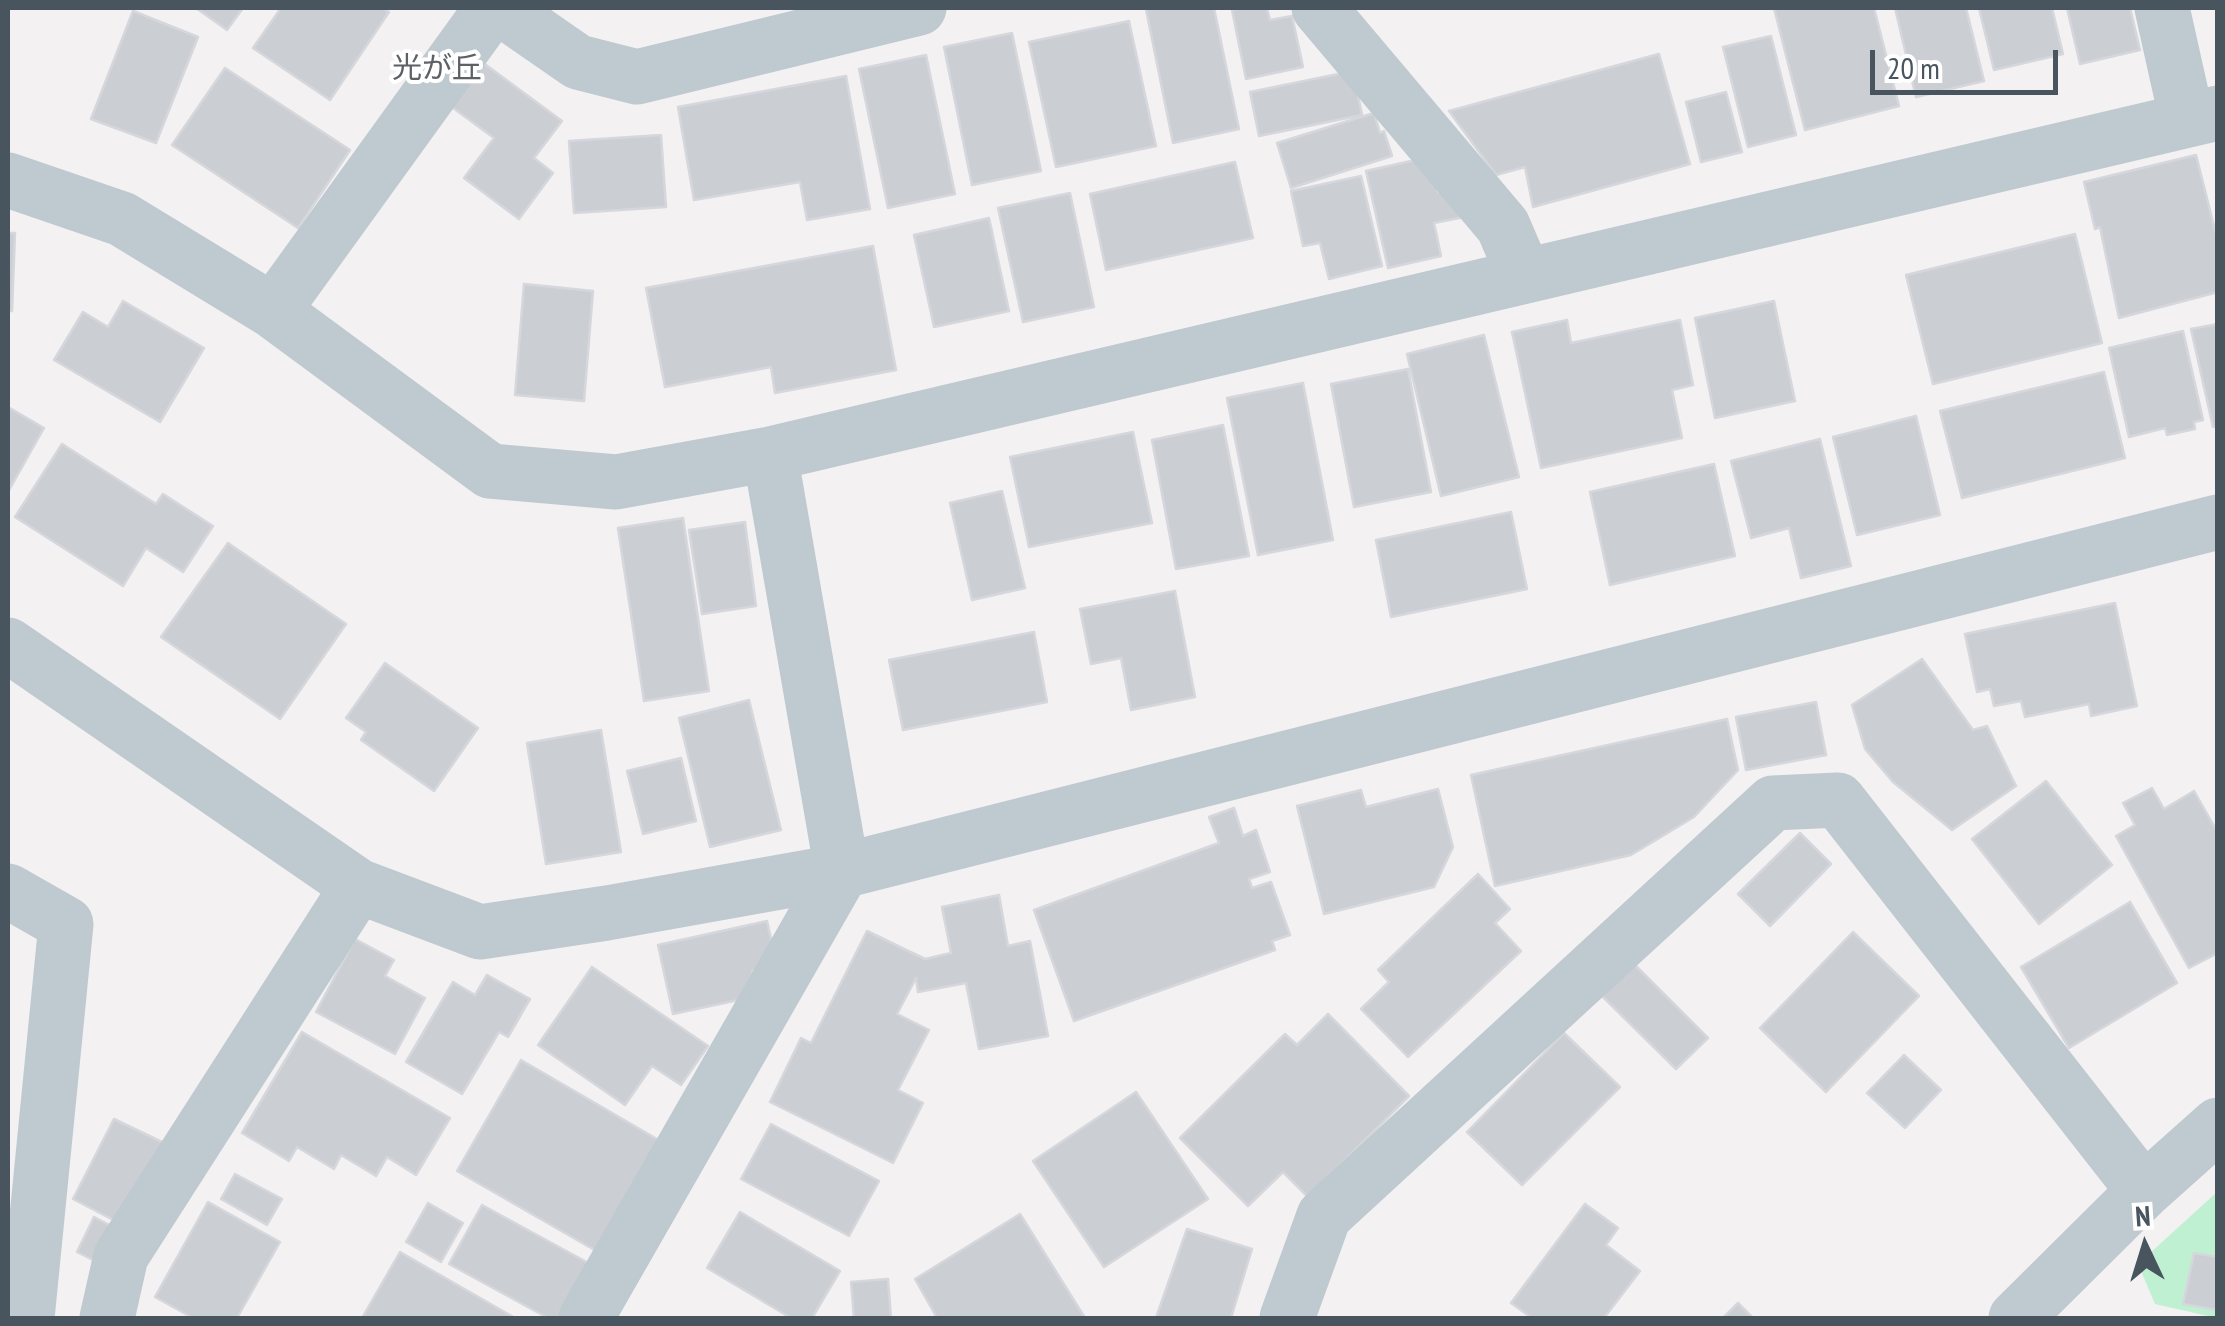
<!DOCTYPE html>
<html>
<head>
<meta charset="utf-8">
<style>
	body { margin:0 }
	#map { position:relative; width:2225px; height:1326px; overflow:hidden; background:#f3f1f1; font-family:"PT Sans Narrow",sans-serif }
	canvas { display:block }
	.frame { position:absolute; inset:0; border:10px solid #48555f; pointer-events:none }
	.north { position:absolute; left:2095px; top:1196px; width:100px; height:100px; -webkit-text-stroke:8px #fff; paint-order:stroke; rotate:356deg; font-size:28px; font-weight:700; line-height:40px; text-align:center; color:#48555f }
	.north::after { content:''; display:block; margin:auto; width:35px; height:45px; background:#48555f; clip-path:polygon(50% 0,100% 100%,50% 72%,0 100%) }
	.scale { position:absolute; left:1870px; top:50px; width:188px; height:45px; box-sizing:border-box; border:5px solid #48555f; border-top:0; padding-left:12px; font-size:30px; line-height:35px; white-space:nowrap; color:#48555f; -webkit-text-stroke:8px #fff; paint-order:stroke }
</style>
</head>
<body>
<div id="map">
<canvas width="2225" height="1326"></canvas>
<div class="frame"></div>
<div class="north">N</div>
<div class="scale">20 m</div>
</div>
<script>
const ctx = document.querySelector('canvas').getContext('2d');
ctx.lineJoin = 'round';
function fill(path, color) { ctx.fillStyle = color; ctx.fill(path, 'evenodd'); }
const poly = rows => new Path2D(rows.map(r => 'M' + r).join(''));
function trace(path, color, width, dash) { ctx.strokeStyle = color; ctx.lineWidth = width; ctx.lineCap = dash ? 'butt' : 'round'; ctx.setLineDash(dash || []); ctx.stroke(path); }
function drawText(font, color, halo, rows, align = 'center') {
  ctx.font = font + ' "PT Sans Narrow","Noto Sans JP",sans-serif'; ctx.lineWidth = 8; ctx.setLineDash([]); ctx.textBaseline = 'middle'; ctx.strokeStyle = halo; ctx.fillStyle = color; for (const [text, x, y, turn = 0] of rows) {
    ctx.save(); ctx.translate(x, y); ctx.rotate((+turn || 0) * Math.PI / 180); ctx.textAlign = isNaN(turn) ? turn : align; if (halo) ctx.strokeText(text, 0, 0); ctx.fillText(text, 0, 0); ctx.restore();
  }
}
const green = poly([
	[2217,1192,2217,1318,2155,1304,2138,1264]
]);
const building = poly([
	[196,8,243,8,227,30,196,8],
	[281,8,382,8,389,12,330,100,253,48,281,8],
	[1155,8,1214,8,1239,129,1173,143,1146,9,1155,8],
	[1243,8,1267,8,1270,20,1292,16,1303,67,1246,79,1232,10,1243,8],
	[1774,8,1874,8,1899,106,1805,130,1774,8],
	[1895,8,1966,8,1984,81,1916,97,1895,8],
	[1979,8,2052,8,2063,54,1994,70,1979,8],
	[2067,8,2130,8,2140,50,2080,64,2067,8],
	[133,11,198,37,156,143,91,119,133,11],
	[1129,21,1156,146,1056,167,1029,42,1129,21],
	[1012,33,1041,171,972,185,944,47,1012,33],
	[1771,36,1796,135,1748,147,1723,47,1771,36],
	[1659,54,1690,164,1533,207,1525,167,1496,175,1449,111,1659,54],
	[926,55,955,194,888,208,859,69,926,55],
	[482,62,562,121,534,158,553,173,519,219,464,178,494,138,449,105,482,62],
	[225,68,350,150,298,228,172,145,225,68],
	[1353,71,1362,115,1259,136,1250,92,1353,71],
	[846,76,870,209,807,220,800,182,694,200,678,107,846,76],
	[1726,92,1742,152,1701,162,1686,102,1726,92],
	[1374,113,1380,133,1384,131,1392,156,1291,188,1277,143,1374,113],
	[661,135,666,207,574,213,569,141,661,135],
	[2196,155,2218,242,2218,292,2119,318,2100,227,2095,229,2084,182,2196,155],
	[1420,159,1434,173,1438,192,1447,190,1464,217,1434,223,1441,256,1388,268,1366,171,1420,159],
	[1235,162,1253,238,1106,270,1090,194,1235,162],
	[1361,176,1382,266,1329,279,1320,243,1303,246,1291,191,1361,176],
	[1070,193,1094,307,1023,322,998,208,1070,193],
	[989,218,1009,311,934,327,914,235,989,218],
	[8,233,15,233,12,311,8,311,8,233],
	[2075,234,2102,343,1933,384,1906,275,2075,234],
	[873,246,896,370,775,393,771,367,665,387,646,288,873,246],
	[524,284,593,291,584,401,515,395,524,284],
	[123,301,204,348,160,422,54,360,83,312,108,327,123,301],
	[1774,301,1795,401,1715,418,1695,318,1774,301],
	[1567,320,1571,343,1680,320,1693,385,1672,390,1682,438,1541,468,1512,332,1567,320],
	[2218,324,2218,426,2213,427,2191,329,2218,324],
	[2183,331,2203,420,2194,422,2195,429,2167,435,2165,428,2129,437,2109,348,2183,331],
	[1484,335,1519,477,1441,496,1407,354,1484,335],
	[1408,369,1431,492,1354,507,1331,384,1408,369],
	[2104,372,2125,458,1962,498,1940,411,2104,372],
	[1303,383,1333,540,1258,555,1227,398,1303,383],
	[8,407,44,428,8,492,8,407],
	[1916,416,1940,515,1857,535,1833,437,1916,416],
	[1223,425,1249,556,1176,569,1152,440,1223,425],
	[1133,432,1152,523,1029,547,1010,457,1133,432],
	[1820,439,1851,566,1801,578,1789,528,1751,538,1731,461,1820,439],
	[62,444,156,504,163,494,213,526,183,572,146,548,123,586,15,517,62,444],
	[1714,464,1735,556,1610,585,1590,492,1714,464],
	[1002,491,1025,588,972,600,950,503,1002,491],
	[1511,512,1527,589,1391,617,1376,540,1511,512],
	[683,518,709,691,644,701,618,528,683,518],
	[745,522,756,606,702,614,689,530,745,522],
	[228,543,346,624,280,719,161,637,228,543],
	[1175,591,1195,697,1131,710,1121,658,1091,664,1080,609,1175,591],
	[2115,603,2137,706,2091,716,2089,704,2025,717,2021,701,1994,706,1990,689,1977,692,1965,634,2115,603],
	[1034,632,1047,702,903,730,889,660,1034,632],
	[1922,659,1973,730,1987,726,2016,786,1952,830,1893,782,1865,749,1852,705,1922,659],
	[385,663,478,728,434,791,361,740,366,732,346,718,385,663],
	[749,700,781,830,710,847,679,718,749,700],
	[1816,702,1826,755,1746,770,1736,717,1816,702],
	[1727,719,1738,770,1694,817,1631,855,1495,886,1471,775,1727,719],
	[601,730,621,852,546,864,527,743,601,730],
	[681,758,696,821,643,834,627,771,681,758],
	[2046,781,2112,865,2039,924,1972,839,2046,781],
	[2152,788,2164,809,2194,791,2218,833,2218,953,2189,968,2116,836,2135,825,2123,803,2152,788],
	[1438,789,1453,847,1434,887,1324,914,1297,806,1361,790,1366,807,1438,789],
	[1234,808,1243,836,1256,830,1270,872,1249,879,1252,888,1271,882,1290,935,1272,941,1275,950,1074,1021,1034,910,1219,843,1209,817,1234,808],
	[1800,833,1831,864,1770,926,1738,894,1800,833],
	[1478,874,1510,909,1495,923,1521,951,1408,1057,1361,1009,1389,982,1378,970,1478,874],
	[999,895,1008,946,1030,941,1048,1036,979,1049,966,983,918,992,916,978,897,1014,929,1030,898,1090,923,1103,893,1163,770,1102,801,1038,811,1043,867,931,925,959,951,953,942,907,999,895],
	[2130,902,2177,983,2069,1048,2021,967,2130,902],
	[767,921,777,966,752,971,757,996,673,1014,658,945,767,921],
	[1853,932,1919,996,1826,1092,1760,1028,1853,932],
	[355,939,394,960,385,976,425,998,395,1054,316,1012,355,939],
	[1633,963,1708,1038,1676,1069,1601,995,1633,963],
	[592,967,708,1046,681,1085,652,1066,625,1105,538,1045,592,967],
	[487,975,530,999,508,1037,499,1032,462,1094,406,1062,453,982,475,995,487,975],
	[1328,1014,1409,1096,1308,1197,1283,1172,1248,1206,1180,1138,1285,1034,1297,1045,1328,1014],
	[302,1032,450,1118,416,1175,387,1157,376,1176,341,1155,334,1169,297,1147,289,1161,242,1133,302,1032],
	[1564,1033,1620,1087,1522,1185,1467,1132,1564,1033],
	[1904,1055,1941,1090,1905,1128,1867,1093,1904,1055],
	[521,1060,662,1142,598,1252,457,1171,521,1060],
	[1136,1092,1208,1199,1104,1267,1033,1161,1136,1092],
	[114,1119,164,1143,123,1225,73,1199,114,1119],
	[771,1124,879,1181,849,1236,741,1179,771,1124],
	[235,1174,282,1199,267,1225,221,1199,235,1174],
	[208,1202,280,1242,237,1318,193,1318,155,1297,208,1202],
	[428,1203,463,1223,441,1262,406,1242,428,1203],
	[1585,1204,1618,1228,1606,1245,1640,1271,1604,1318,1532,1318,1511,1303,1585,1204],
	[482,1205,592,1265,562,1318,548,1318,449,1264,482,1205],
	[740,1212,840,1271,812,1318,791,1318,707,1268,740,1212],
	[1020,1214,1085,1318,937,1318,915,1279,1020,1214],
	[94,1217,119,1230,103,1265,77,1252,94,1217],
	[1187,1229,1252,1249,1231,1318,1156,1318,1187,1229],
	[400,1252,515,1318,362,1318,400,1252],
	[2194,1253,2218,1257,2218,1310,2183,1304,2194,1253],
	[888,1279,891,1318,854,1318,851,1282,888,1279],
	[1738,1303,1753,1318,1723,1318,1738,1303]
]);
const minor = poly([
	[500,8,578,62,637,77,919,8],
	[1319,8,1503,226,1524,275],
	[2162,8,2187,120],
	[8,180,122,219,273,311,490,471,616,482,770,454,2218,113],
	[273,311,492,8],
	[8,645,358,886,480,932,607,913,842,871,2218,522],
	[8,891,66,924,27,1318],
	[107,1318,121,1256,358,886],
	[586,1318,842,871,770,454],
	[1287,1318,1324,1216,1773,803,1838,800,2144,1191],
	[2016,1318,2144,1191,2218,1125]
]);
const neighbourhoodNames = [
	["光が丘",437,69]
];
fill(green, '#bff0d1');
fill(building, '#cbced3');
trace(building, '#d5d7dc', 2.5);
trace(minor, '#bec9d0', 55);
drawText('30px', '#5d6166', '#fff', neighbourhoodNames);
</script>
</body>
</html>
